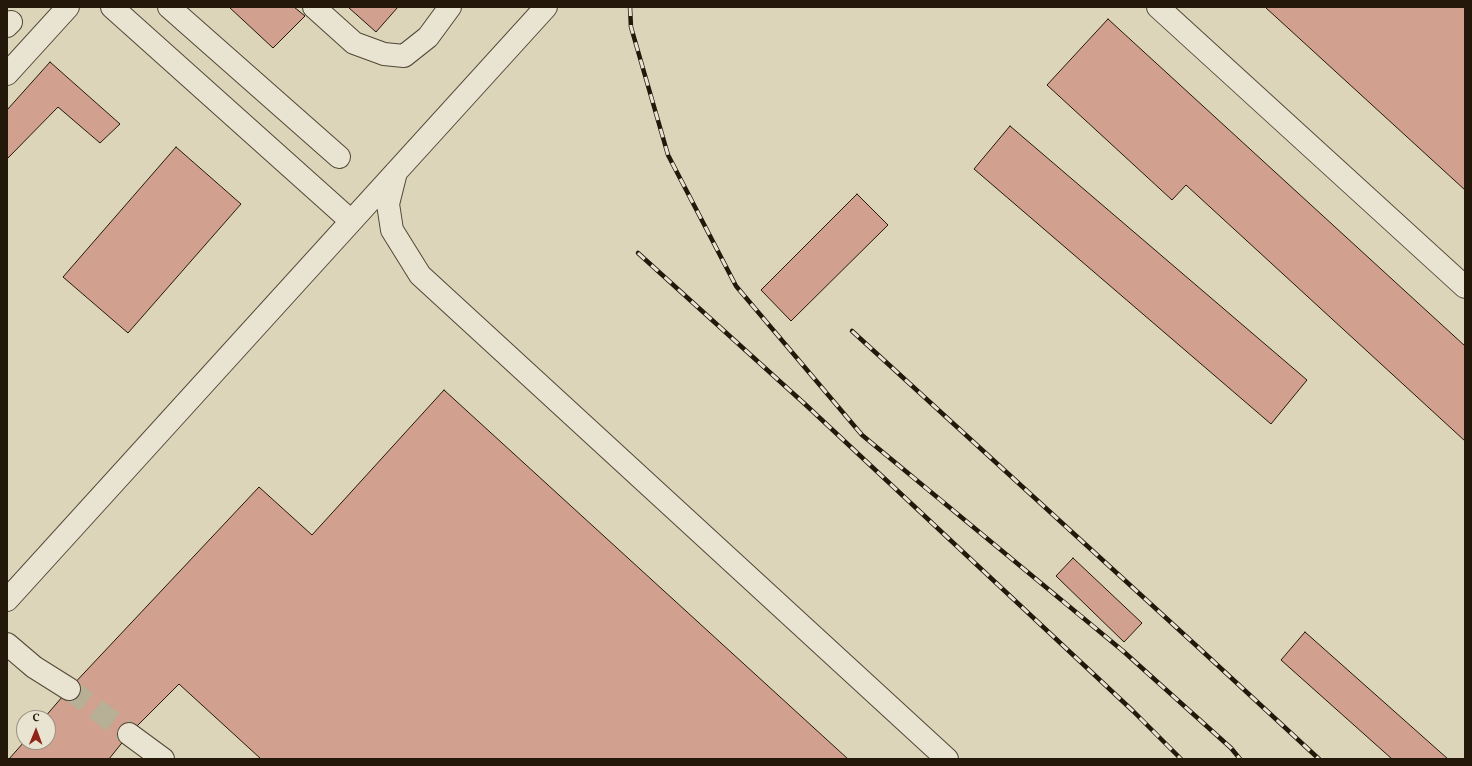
<!DOCTYPE html>
<html>
<head>
<meta charset="utf-8">
<style>
	body { margin:0 }
	#map { position:relative; width:1472px; height:766px; overflow:hidden; background:#ddd5ba; font-family:Vollkorn,serif }
	canvas { display:block }
	.frame { position:absolute; inset:0; border:8px solid #23180a; pointer-events:none }
	.north { position:absolute; left:16px; top:710px; width:40px; height:40px; box-sizing:border-box; background:#e9e4d2; border:1px solid #9a9282; border-radius:50%; rotate:1deg; font-size:11px; font-weight:700; line-height:16px; text-align:center; color:#23180a }
	.north::after { content:''; display:block; margin:auto; width:14px; height:18px; background:#8f2418; clip-path:polygon(50% 0,100% 100%,50% 72%,0 100%) }
</style>
</head>
<body>
<div id="map">
<canvas width="1472" height="766"></canvas>
<div class="frame"></div>
<div class="north">С</div>
</div>
<script>
const ctx = document.querySelector('canvas').getContext('2d');
ctx.lineJoin = 'round';
function fill(path, color) { ctx.fillStyle = color; ctx.fill(path, 'evenodd'); }
const poly = rows => new Path2D(rows.map(r => 'M' + r).join(''));
function trace(path, color, width, dash) { ctx.strokeStyle = color; ctx.lineWidth = width; ctx.lineCap = dash ? 'butt' : 'round'; ctx.setLineDash(dash || []); ctx.stroke(path); }
const building = poly([
	[229,7,294,7,305,16,273,48,229,7],
	[348,7,398,7,376,32,348,7],
	[1265,7,1465,7,1465,190,1265,7],
	[1108,19,1465,346,1465,441,1186,185,1172,200,1047,85,1108,19],
	[50,62,120,124,100,143,58,107,7,159,7,110,50,62],
	[1010,126,1307,380,1271,424,974,169,1010,126],
	[176,147,241,204,128,333,63,277,176,147],
	[857,194,888,225,791,321,761,290,857,194],
	[444,390,848,759,261,759,179,684,129,734,109,759,9,759,24,742,48,742,48,718,44,718,69,689,259,487,312,535,444,390],
	[1073,558,1142,623,1124,642,1056,576,1073,558],
	[1305,632,1448,759,1392,759,1281,660,1305,632]
]);
const minorTunnel = poly([
	[69,689,129,734]
]);
const minor = poly([
	[112,7,351,221],
	[169,7,339,157],
	[314,7,354,43,384,54,404,56,428,37,450,7],
	[1158,7,1465,287],
	[7,26,11,22],
	[7,74,68,7],
	[396,172,388,204,392,230,420,275,947,759],
	[7,600,546,7],
	[7,644,34,667,69,689],
	[129,734,163,759]
]);
const rail = poly([
	[630,7,631,27,668,155,736,286,862,435,1123,651,1231,748,1240,759],
	[638,253,807,406,1133,711,1181,759],
	[852,331,1200,649,1319,759]
]);
fill(building, '#d1a08e');
trace(building, '#23180a', 1);
trace(minorTunnel, '#b8af97', 22, [22, 11]);
trace(minor, '#524736', 24);
trace(minor, '#e9e4d2', 22);
trace(rail, '#23180a', 4.5);
trace(rail, '#e9e4d2', 3, [9]);
</script>
</body>
</html>
